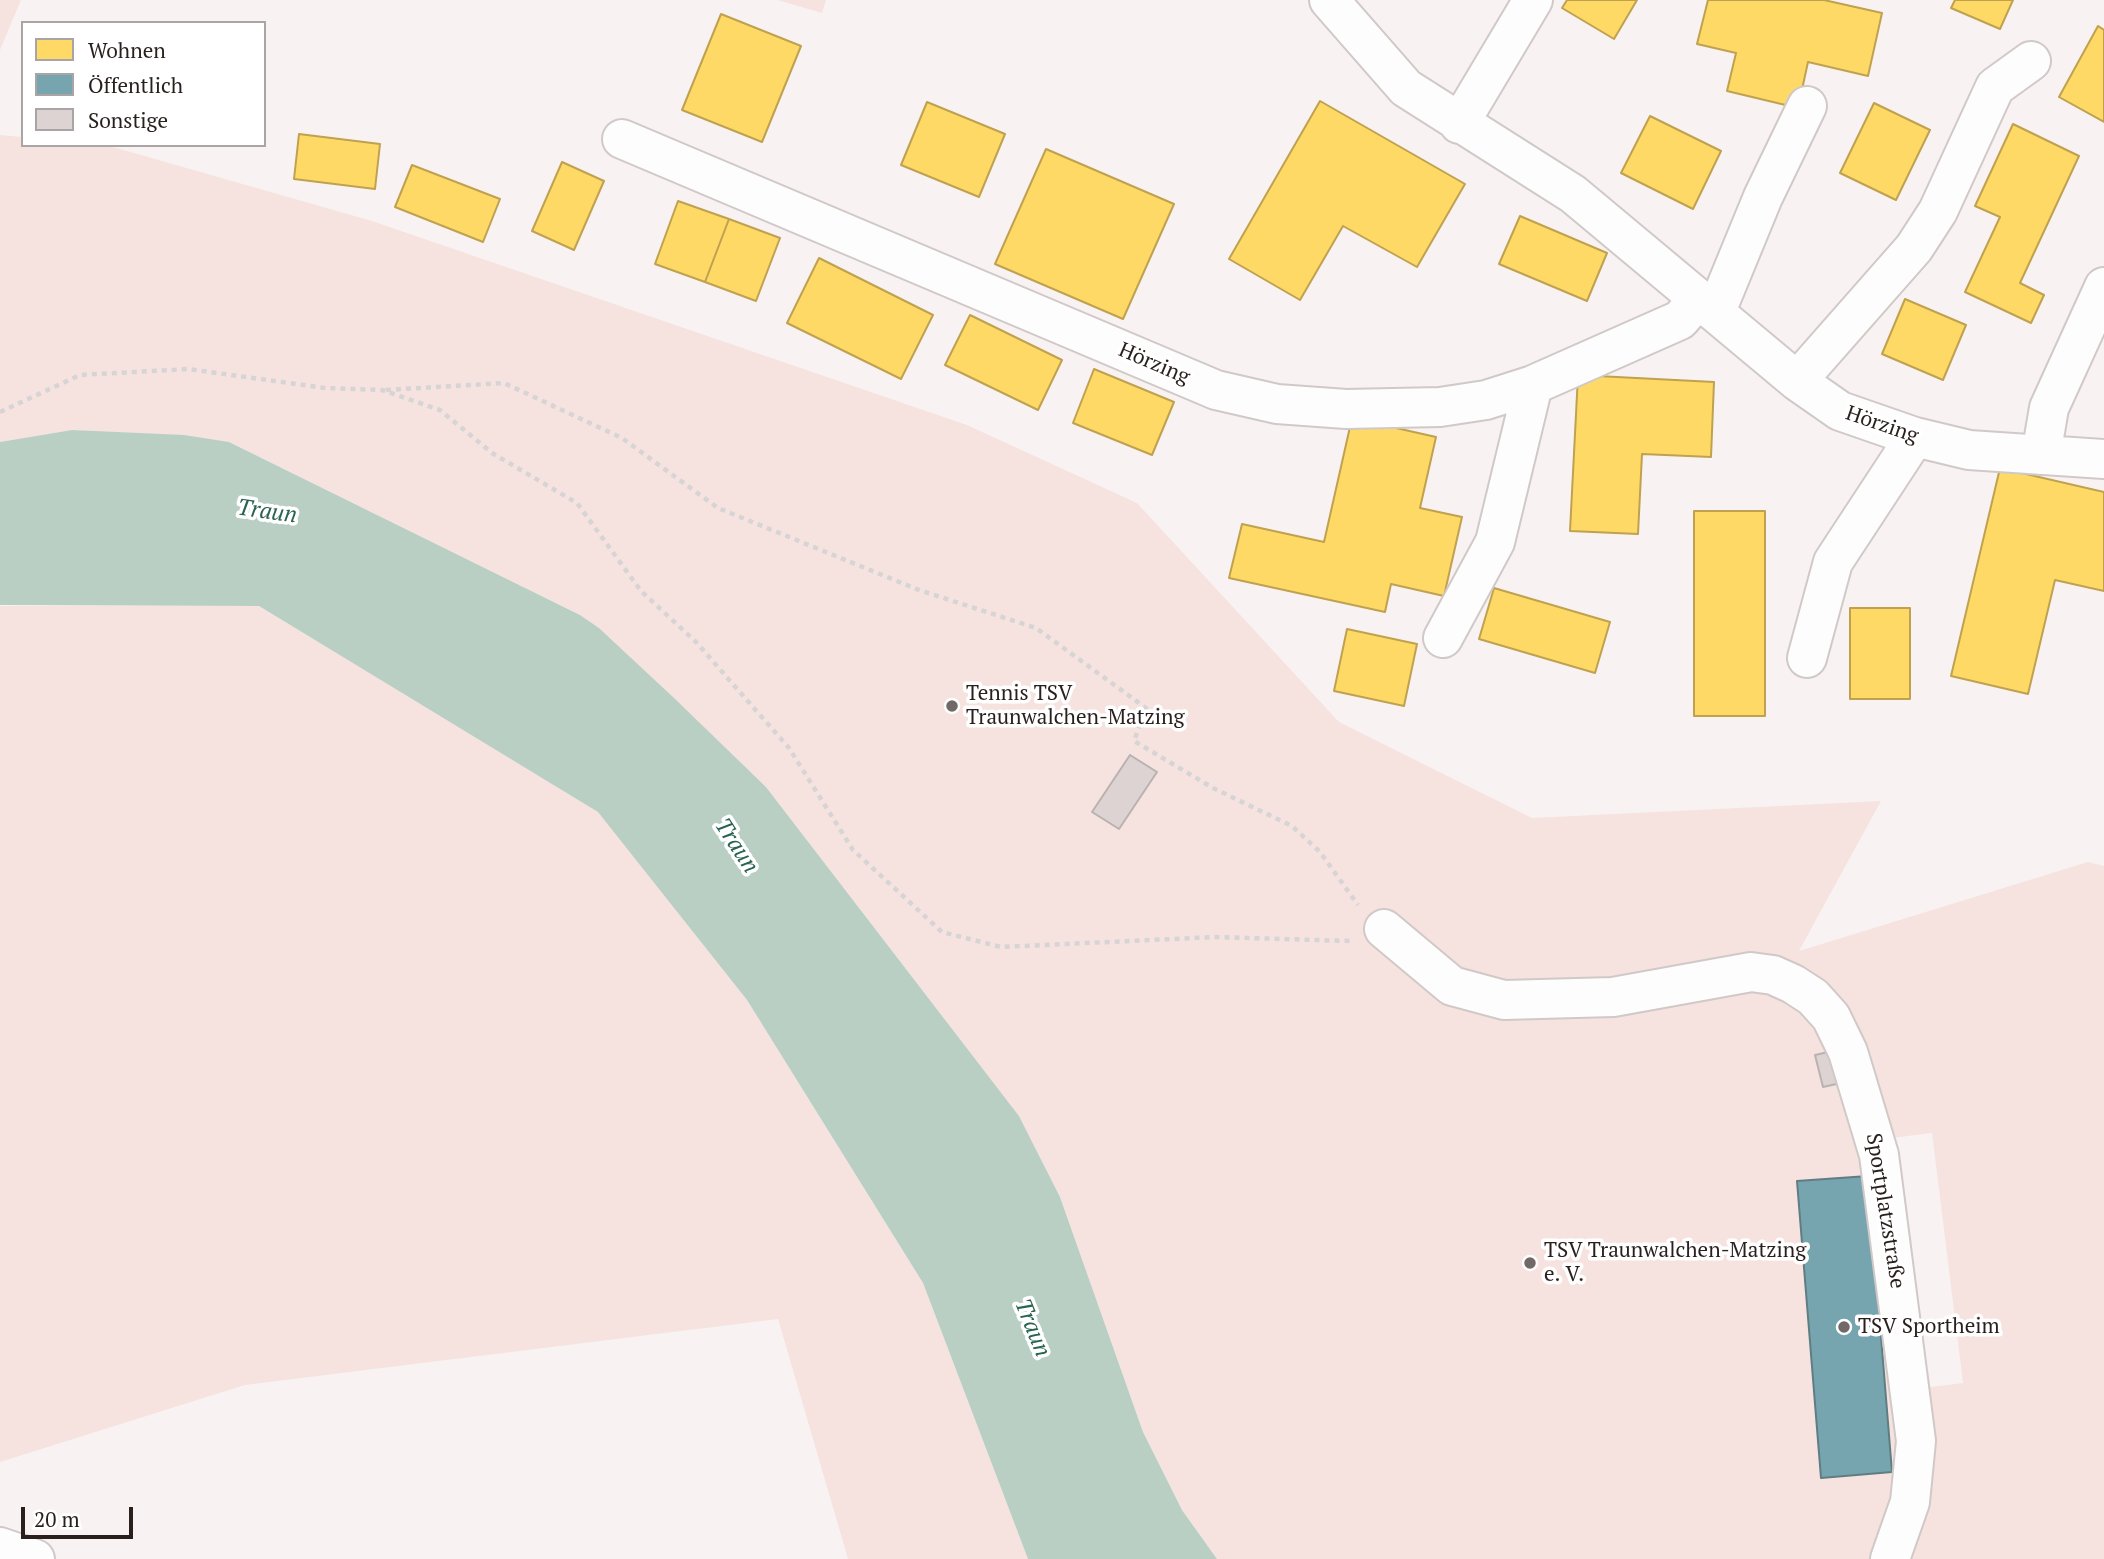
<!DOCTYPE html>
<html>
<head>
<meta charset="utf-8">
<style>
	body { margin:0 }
	#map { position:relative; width:2104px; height:1559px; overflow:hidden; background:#f8f3f2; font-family:"PT Serif",serif }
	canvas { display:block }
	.legend { position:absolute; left:21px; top:21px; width:245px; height:126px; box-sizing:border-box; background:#fff; border:2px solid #a9a5a5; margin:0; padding:9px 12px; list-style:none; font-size:21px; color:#291f1d }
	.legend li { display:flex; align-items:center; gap:14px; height:35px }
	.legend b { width:35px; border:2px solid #a9a5a5 }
	.scale { position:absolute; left:21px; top:1507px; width:112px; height:32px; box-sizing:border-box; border:4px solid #291f1d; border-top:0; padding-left:9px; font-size:21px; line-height:24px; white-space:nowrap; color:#291f1d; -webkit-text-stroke:5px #fff; paint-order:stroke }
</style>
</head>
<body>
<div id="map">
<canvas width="2104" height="1559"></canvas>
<ul class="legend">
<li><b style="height:19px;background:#ffd966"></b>Wohnen</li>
<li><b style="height:19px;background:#76a5af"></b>Öffentlich</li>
<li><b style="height:19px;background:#dcd3d2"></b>Sonstige</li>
</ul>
<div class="scale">20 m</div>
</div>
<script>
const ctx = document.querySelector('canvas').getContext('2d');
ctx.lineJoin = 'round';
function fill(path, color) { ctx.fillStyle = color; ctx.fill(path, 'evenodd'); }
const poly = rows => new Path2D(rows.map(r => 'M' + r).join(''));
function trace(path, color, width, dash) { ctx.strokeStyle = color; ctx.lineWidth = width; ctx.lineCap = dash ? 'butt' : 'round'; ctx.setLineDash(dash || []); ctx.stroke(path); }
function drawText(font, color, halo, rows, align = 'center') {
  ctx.font = font + ' "PT Serif",serif'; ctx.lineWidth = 7; ctx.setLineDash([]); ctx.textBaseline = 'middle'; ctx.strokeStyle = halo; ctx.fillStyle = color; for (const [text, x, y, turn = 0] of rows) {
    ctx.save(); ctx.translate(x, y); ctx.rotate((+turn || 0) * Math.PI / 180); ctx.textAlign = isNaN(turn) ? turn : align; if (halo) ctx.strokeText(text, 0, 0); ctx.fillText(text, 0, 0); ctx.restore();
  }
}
const green = poly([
	[0,0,21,0,0,50],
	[777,0,826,0,822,13],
	[0,135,23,137,23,145,106,145,372,221,967,425,1137,503,1339,722,1532,818,1881,801,1799,951,2088,862,2104,866,2104,1559,1217,1559,1182,1510,1143,1432,1060,1197,1019,1116,766,787,599,628,580,615,229,442,72,430,0,442],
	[1932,1133,1963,1383,1923,1388,1892,1138],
	[0,606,259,606,599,812,747,1000,923,1283,1028,1559,848,1559,778,1319,245,1385,0,1462]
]);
const water = poly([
	[72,430,184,435,229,442,580,615,599,628,674,698,766,787,1019,1116,1060,1197,1143,1432,1182,1510,1217,1559,1028,1559,923,1283,747,1000,598,812,259,606,0,605,0,442]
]);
const homes = poly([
	[1567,0,1637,0,1614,39,1562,8,1567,0],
	[1708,0,1824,0,1882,13,1868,76,1808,62,1798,108,1727,91,1736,53,1697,44,1708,0],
	[1955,0,2013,0,2000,29,1951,8,1955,0],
	[721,14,801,46,762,142,682,110,721,14],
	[2098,26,2104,30,2104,122,2059,97,2098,26],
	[1320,101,1465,184,1417,267,1343,226,1300,300,1229,259,1320,101],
	[927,102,1005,134,979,197,901,165,927,102],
	[1874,103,1930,130,1896,200,1840,173,1874,103],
	[1650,116,1721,151,1693,209,1621,173,1650,116],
	[2013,124,2079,156,2020,283,2044,295,2031,323,1965,292,2000,217,1975,206,2013,124],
	[299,134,380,144,375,189,294,179,299,134],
	[1046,149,1174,204,1123,319,995,264,1046,149],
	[562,162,604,181,574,250,532,231,562,162],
	[412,165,500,199,483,242,395,207,412,165],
	[678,201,729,219,705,282,655,264,678,201],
	[1520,216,1607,253,1587,301,1499,264,1520,216],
	[729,219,780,238,756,301,705,282,729,219],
	[819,258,933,315,901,379,787,323,819,258],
	[1905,299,1966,325,1943,380,1882,354,1905,299],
	[970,315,1062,360,1038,410,945,365,970,315],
	[1094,369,1174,402,1152,455,1073,423,1094,369],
	[1578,375,1714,382,1711,457,1642,454,1638,534,1570,531,1578,375],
	[1352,418,1436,437,1420,508,1462,517,1444,596,1391,584,1385,612,1229,578,1242,524,1324,542,1352,418],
	[2000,468,2104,492,2104,591,2055,580,2028,694,1951,676,2000,468],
	[1694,511,1765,511,1765,716,1694,716,1694,511],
	[1494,588,1610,622,1595,673,1479,639,1494,588],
	[1850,608,1910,608,1910,699,1850,699,1850,608],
	[1347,629,1417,644,1404,706,1334,691,1347,629]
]);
const public = poly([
	[1868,1176,1892,1472,1821,1478,1797,1181,1868,1176]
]);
const building = poly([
	[1130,755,1157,772,1119,829,1092,812,1130,755],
	[1833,1051,1841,1083,1823,1087,1815,1055,1833,1051]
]);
const path = poly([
	[386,390,504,383,622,438,718,508,919,590,1036,628,1146,708,1134,741,1213,788,1292,826,1320,852,1358,905],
	[0,412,80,375,188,369,325,388,382,390,440,410,492,453,577,503,641,591,696,642,789,748,853,850,942,932,1001,947,1215,937,1350,941]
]);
const minor = poly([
	[1329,0,1406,88,1573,194,1797,381,1840,411,1915,437,1969,450,2104,459],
	[1459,124,1533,0],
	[622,139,1216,390,1277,404,1346,409,1440,407,1486,400,1533,385,1680,320,1698,299],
	[1713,311,1719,304,1763,197,1807,106],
	[1797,381,1914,248,1938,211,1995,87,2031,61],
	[2041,455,2049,408,2104,287],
	[1443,638,1495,542,1533,385],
	[1807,658,1833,562,1915,437],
	[1384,929,1452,986,1504,1000,1613,997,1751,972,1773,975,1793,984,1813,997,1831,1017,1848,1052,1879,1155,1916,1441,1910,1502,1890,1559],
	[0,1547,35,1559]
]);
const markers = [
	[952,706,7,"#716968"],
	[1530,1263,7,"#716968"],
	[1844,1327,7,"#716968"]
];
const streetNames = [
	["Hörzing",1154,364,23],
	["Hörzing",1882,425,19],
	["Sportplatzstraße",1885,1211,81]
];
const poiNames = [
	["Tennis TSV",966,694],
	["Traunwalchen-Matzing",966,718],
	["TSV Traunwalchen-Matzing",1544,1251],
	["e. V.",1544,1275],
	["TSV Sportheim",1858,1327]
];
const waterNames = [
	["Traun",267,512,8],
	["Traun",736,846,57],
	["Traun",1032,1328,68]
];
fill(green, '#f6e3df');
fill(water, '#b9cfc4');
fill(homes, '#ffd966');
trace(homes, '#bfa150', 2);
fill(public, '#76a5af');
trace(public, '#5f7d83', 2);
fill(building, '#dcd3d2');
trace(building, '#b9b2b1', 2);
trace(minor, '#d0c9c7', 42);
trace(path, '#d6d4d4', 4.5, [5, 5]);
trace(minor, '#fefdfd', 38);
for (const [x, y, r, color] of markers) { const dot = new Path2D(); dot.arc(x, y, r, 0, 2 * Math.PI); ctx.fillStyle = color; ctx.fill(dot); trace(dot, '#fff', 2.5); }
drawText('21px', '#291f1d', '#fff', streetNames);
drawText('21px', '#291f1d', '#fff', poiNames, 'left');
drawText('italic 23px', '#28644f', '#fff', waterNames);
</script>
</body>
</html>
